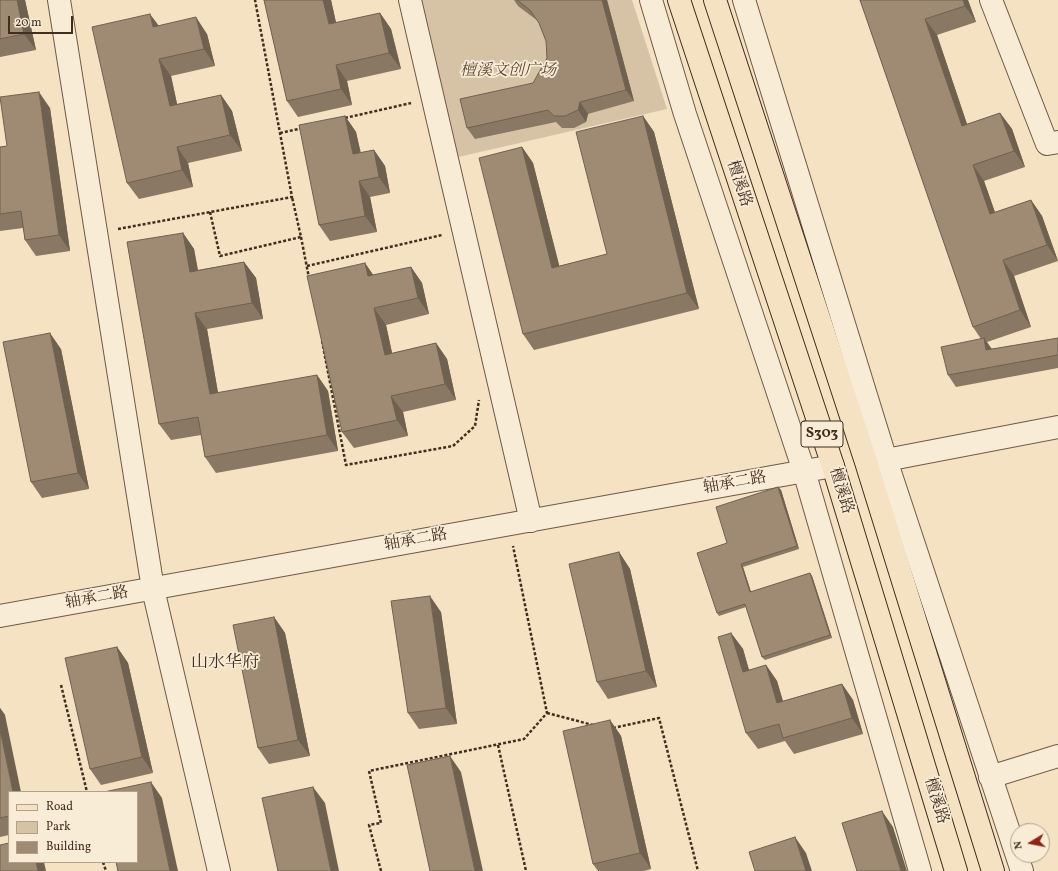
<!DOCTYPE html>
<html>
<head>
<meta charset="utf-8">
<style>
	body { margin:0 }
	#map { position:relative; width:1058px; height:871px; overflow:hidden; background:#f4e2c2; font-family:Vollkorn,serif }
	canvas { display:block }
	.legend { position:absolute; left:8px; top:791px; width:130px; height:72px; box-sizing:border-box; background:#f8ecd7; border:1px solid #b0a08d; margin:0; padding:5px 7px; list-style:none; font-size:12px; color:#432d1e }
	.legend li { display:flex; align-items:center; gap:8px; height:20px }
	.legend b { width:20px; border:1px solid #b0a08d }
	.north { position:absolute; left:1010px; top:823px; width:40px; height:40px; box-sizing:border-box; background:#f8ecd7; border:1px solid #b0a08d; border-radius:50%; rotate:260deg; font-size:11px; font-weight:700; line-height:16px; text-align:center; color:#432d1e }
	.north::after { content:''; display:block; margin:auto; width:14px; height:18px; background:#8f2418; clip-path:polygon(50% 0,100% 100%,50% 72%,0 100%) }
	.scale { position:absolute; left:8px; top:16px; width:65px; height:18px; box-sizing:border-box; border:2px solid #432d1e; border-top:0; padding-left:5px; font-size:12px; line-height:14px; white-space:nowrap; color:#432d1e; -webkit-text-stroke:3px #f8ecd7; paint-order:stroke }
</style>
</head>
<body>
<div id="map">
<canvas width="1058" height="871"></canvas>
<ul class="legend">
<li><b style="height:5px;background:#f4e2c2"></b>Road</li>
<li><b style="height:11px;background:#d6c3a6"></b>Park</li>
<li><b style="height:11px;background:#9f8b73"></b>Building</li>
</ul>
<div class="north">N</div>
<div class="scale">20 m</div>
</div>
<script>
const ctx = document.querySelector('canvas').getContext('2d');
ctx.lineJoin = 'round';
function fill(path, color) { ctx.fillStyle = color; ctx.fill(path, 'evenodd'); }
const poly = rows => new Path2D(rows.map(r => 'M' + r).join(''));
function trace(path, color, width, dash) { ctx.strokeStyle = color; ctx.lineWidth = width; ctx.lineCap = dash ? 'butt' : 'round'; ctx.setLineDash(dash || []); ctx.stroke(path); }
function drawText(font, color, halo, rows, align = 'center') {
  ctx.font = font + ' Vollkorn,"Noto Serif SC",serif'; ctx.lineWidth = 3.5; ctx.setLineDash([]); ctx.textBaseline = 'middle'; ctx.strokeStyle = halo; ctx.fillStyle = color; for (const [text, x, y, turn = 0] of rows) {
    ctx.save(); ctx.translate(x, y); ctx.rotate((+turn || 0) * Math.PI / 180); ctx.textAlign = isNaN(turn) ? turn : align; if (halo) ctx.strokeText(text, 0, 0); ctx.fillText(text, 0, 0); ctx.restore();
  }
}
const green = poly([
	[417,0,632,0,667,109,454,158]
]);
const path = poly([
	[345,118,411,103],
	[280,133,303,128],
	[210,212,220,256,301,237,292,197],
	[118,229,292,197,255,0],
	[301,237,309,278],
	[307,266,442,235],
	[322,341,346,465,453,446,475,426,479,400],
	[61,685,87,792],
	[547,713,593,725],
	[613,728,659,718,698,871],
	[498,745,526,871],
	[103,862,106,871],
	[381,871,369,825,381,823,369,771,524,739,547,713,513,546]
]);
const minor = poly([
	[59,0,153,589,219,871],
	[410,0,531,521],
	[651,0,685,114,804,471,920,871],
	[744,0,886,460,1022,871],
	[991,0,1047,144,1058,142],
	[872,461,886,460,1058,427],
	[0,616,833,466],
	[990,777,1058,756]
]);
const major = poly([
	[679,0,833,466,956,871],
	[715,0,866,462,993,871]
]);
const wall = poly([
	[0,0,25,0,36,50,0,57],
	[264,0,331,0,336,23,380,13,391,29,401,69,347,81,352,105,298,117,287,101],
	[514,0,607,0,634,101,588,114,586,122,574,128,562,128,556,122,475,139,467,128,533,83,547,58,546,41,539,23,538,21,518,6],
	[860,0,968,0,976,22,937,35,967,124,1000,113,1012,129,1025,167,984,181,995,212,1031,200,1042,216,1058,261,1014,276,1031,327,987,342,992,349,1058,338,1058,368,956,387,948,375,981,339,973,327],
	[159,26,207,34,215,66,171,76,177,104,221,95,232,111,242,151,188,163,193,187,139,199,127,183],
	[50,108,70,251,36,256,25,240,23,228,0,231,0,147,7,146],
	[345,116,356,132,361,153,374,150,385,166,390,193,370,197,377,232,330,241,319,225],
	[643,116,654,132,699,309,534,350,523,334,522,147,533,163,559,266,607,254],
	[183,233,194,249,198,270,244,262,256,278,263,319,207,329,218,393,317,375,328,391,338,451,216,473,205,457,201,435,171,440,159,424],
	[365,263,373,275,411,267,422,283,429,314,386,325,392,353,436,343,447,359,456,400,403,412,408,436,354,448,342,432],
	[61,349,89,489,42,498,31,482],
	[778,487,781,490,799,549,743,567,751,592,810,573,812,576,832,638,765,660,762,657,746,607,719,616,717,613,727,543],
	[619,552,630,569,657,687,608,699,597,682],
	[441,612,457,724,419,729,408,713],
	[274,617,285,633,310,756,269,764,258,748],
	[731,633,743,649,749,670,766,665,777,681,783,701,842,684,853,700,863,734,794,754,785,741,758,749,746,733],
	[117,647,128,663,153,773,101,785,90,769],
	[0,708,5,715,9,792,9,835,0,837],
	[610,720,621,736,651,869,644,871,598,871,593,864]
]);
const shadedWall = poly([
	[17,0,25,0,36,50,24,34],
	[323,0,331,0,340,40,329,24],
	[602,0,607,0,634,101,626,90],
	[963,0,968,0,976,22,965,6],
	[380,13,391,29,401,69,389,53],
	[150,14,162,30,153,27],
	[196,17,207,34,215,66,204,49],
	[925,19,937,35,973,142,962,126],
	[159,59,171,76,181,122,170,106],
	[336,65,347,81,352,105,341,89],
	[39,92,50,108,70,251,59,235],
	[221,95,232,111,242,151,230,135],
	[580,102,588,114,586,122,578,110],
	[1000,113,1012,129,1025,167,1014,151],
	[345,116,356,132,364,170,353,154],
	[643,116,654,132,699,309,687,293],
	[177,147,188,163,193,187,182,170],
	[522,147,533,163,564,284,552,268],
	[374,150,385,166,390,193,379,177],
	[973,165,984,181,1001,230,990,214],
	[359,181,370,197,377,232,365,216],
	[1031,200,1042,216,1058,261,1047,245],
	[183,233,194,249,201,288,190,272],
	[1003,260,1014,276,1031,327,1020,310],
	[244,262,256,278,263,319,252,303],
	[365,263,376,279,368,276],
	[411,267,422,283,429,314,418,298],
	[374,308,386,325,396,371,385,355],
	[195,313,207,329,221,410,210,394],
	[50,333,61,349,89,489,78,473],
	[984,338,992,350,986,350],
	[436,343,447,359,456,400,445,384],
	[317,375,328,391,338,451,327,435],
	[391,396,403,412,408,436,397,420],
	[778,487,781,490,799,549,797,546],
	[619,552,630,569,657,687,646,671],
	[741,564,743,567,752,595,750,592],
	[810,573,812,576,832,638,830,635],
	[430,596,441,612,457,724,446,708],
	[274,617,285,633,310,756,298,740],
	[731,633,743,649,754,688,743,672],
	[117,647,128,663,153,773,142,757],
	[766,665,777,681,788,719,777,703],
	[842,684,853,700,863,734,852,718],
	[0,708,5,715,21,792,13,792,0,729],
	[610,720,621,736,651,869,640,853],
	[450,756,461,772,483,871,475,871],
	[151,782,162,798,178,871,170,871],
	[313,787,325,803,339,871,331,871],
	[882,811,893,827,907,871,901,871],
	[795,837,806,853,812,871,806,871],
	[36,862,44,862,46,871,38,871]
]);
const building = poly([
	[0,0,17,0,24,34,0,39,0,0],
	[264,0,323,0,329,24,380,13,389,53,336,65,341,89,287,101,264,0],
	[517,0,602,0,626,90,580,102,578,110,565,116,554,116,548,110,467,128,460,99,533,83,547,58,546,41,539,23,530,10,517,0],
	[860,0,963,0,965,6,925,19,962,126,1000,113,1014,151,973,165,990,214,1031,200,1047,245,1003,260,1020,310,973,327,860,0],
	[150,14,153,27,196,17,204,49,159,59,170,106,221,95,230,135,177,147,182,170,127,183,92,27,150,14],
	[39,92,59,235,25,240,21,211,0,214,0,147,7,146,0,97,39,92],
	[345,116,353,154,374,150,379,177,359,181,365,216,319,225,299,125,345,116],
	[643,116,687,293,523,334,479,158,522,147,552,268,607,254,576,132,643,116],
	[183,233,190,272,244,262,252,303,195,313,210,394,317,375,327,435,205,457,198,417,159,424,127,242,183,233],
	[365,263,368,276,411,267,418,298,374,308,385,355,436,343,445,384,391,396,397,420,342,432,307,276,365,263],
	[50,333,78,473,31,482,3,342,50,333],
	[984,338,986,350,1058,338,1058,355,948,375,941,347,984,338],
	[778,487,797,546,741,564,750,592,810,573,830,635,762,657,745,604,717,613,697,553,727,543,716,507,778,487],
	[619,552,646,671,597,682,569,564,619,552],
	[430,596,446,708,408,713,391,601,430,596],
	[274,617,298,740,258,748,233,625,274,617],
	[731,633,743,672,766,665,777,703,842,684,852,718,783,738,779,724,746,733,718,637,731,633],
	[117,647,142,757,90,769,65,658,117,647],
	[610,720,640,853,593,864,563,731,610,720],
	[0,729,13,792,9,792,9,816,0,818,0,729],
	[450,756,475,871,430,871,407,765,450,756],
	[151,782,170,871,118,871,116,862,137,862,137,792,104,792,151,782],
	[313,787,331,871,278,871,262,798,313,787],
	[882,811,901,871,857,871,842,823,882,811],
	[795,837,806,871,755,871,749,852,795,837],
	[9,843,9,862,36,862,38,871,0,871,0,845,9,843]
]);
const shields = [
	[822,434,42]
];
const shieldNames = [
	["S303",822,434]
];
const parkNames = [
	["檀溪文创广场",508,72]
];
const streetNames = [
	["檀溪路",738,184,72],
	["轴承二路",735,484,-10],
	["檀溪路",840,491,73],
	["轴承二路",416,541,-10],
	["轴承二路",97,599,-10],
	["檀溪路",935,801,73]
];
const neighbourhoodNames = [
	["山水华府",225,664]
];
fill(green, '#d6c3a6');
trace(minor, '#6f5a47', 24);
trace(major, '#432d1e', 24);
trace(path, '#432d1e', 2.5, [3, 2]);
trace(minor, '#f8ecd7', 22);
trace(major, '#f4e2c2', 22);
fill(wall, '#897863');
fill(shadedWall, '#6f6150');
fill(building, '#9f8b73');
trace(building, '#6f6150', 1);
for (const [x, y, w] of shields) { const box = new Path2D(); box.roundRect(x - w / 2, y - 13, w, 26, 3); ctx.fillStyle = '#f8ecd7'; ctx.fill(box); trace(box, '#432d1e', 1); }
drawText('bold 15px', '#432d1e', null, shieldNames);
drawText('italic 16px', '#604b39', '#f8ecd7', parkNames);
drawText('16px', '#432d1e', '#f8ecd7', streetNames);
drawText('17px', '#432d1e', '#f8ecd7', neighbourhoodNames);
</script>
</body>
</html>
